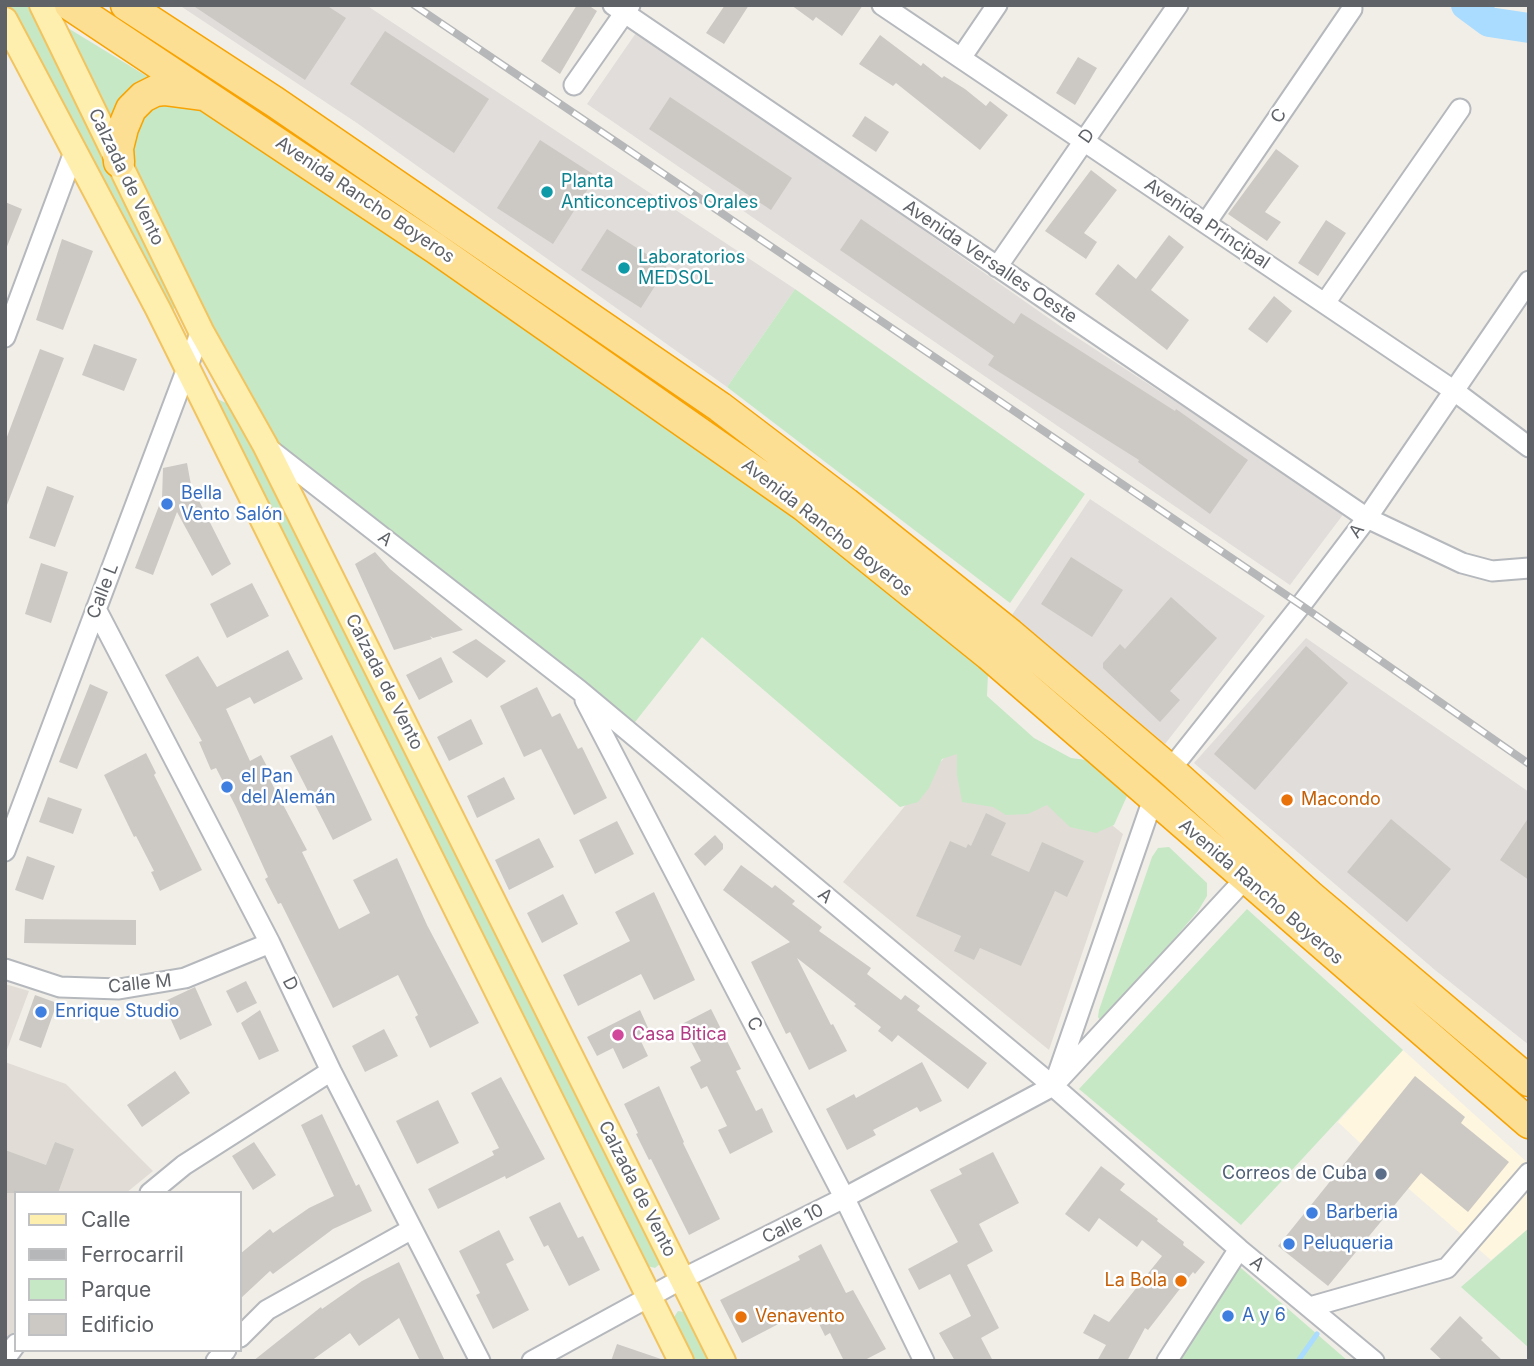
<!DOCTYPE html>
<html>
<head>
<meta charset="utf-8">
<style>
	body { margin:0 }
	#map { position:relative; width:1534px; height:1366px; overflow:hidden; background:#f1eee8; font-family:Inter,sans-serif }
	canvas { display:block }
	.frame { position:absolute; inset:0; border:7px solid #5f6368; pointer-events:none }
	.legend { position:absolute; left:14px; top:1191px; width:228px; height:161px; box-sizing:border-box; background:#fff; border:2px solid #bfc1c3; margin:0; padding:9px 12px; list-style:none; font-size:21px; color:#5f6368 }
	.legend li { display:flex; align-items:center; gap:14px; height:35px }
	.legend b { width:35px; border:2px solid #bfc1c3 }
</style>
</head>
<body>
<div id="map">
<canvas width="1534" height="1366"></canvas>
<div class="frame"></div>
<ul class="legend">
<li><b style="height:9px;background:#ffefaf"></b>Calle</li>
<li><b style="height:9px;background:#b6b7b8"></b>Ferrocarril</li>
<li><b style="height:19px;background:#c6e8c5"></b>Parque</li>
<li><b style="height:19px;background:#ccc9c5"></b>Edificio</li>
</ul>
</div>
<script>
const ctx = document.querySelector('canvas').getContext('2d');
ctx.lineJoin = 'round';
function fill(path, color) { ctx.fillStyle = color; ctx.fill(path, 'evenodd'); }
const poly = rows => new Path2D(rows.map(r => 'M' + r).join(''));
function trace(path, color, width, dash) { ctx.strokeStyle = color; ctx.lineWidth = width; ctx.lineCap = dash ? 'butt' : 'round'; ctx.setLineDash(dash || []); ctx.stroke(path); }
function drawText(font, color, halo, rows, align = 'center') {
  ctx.font = font + ' Inter,sans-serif'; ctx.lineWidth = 5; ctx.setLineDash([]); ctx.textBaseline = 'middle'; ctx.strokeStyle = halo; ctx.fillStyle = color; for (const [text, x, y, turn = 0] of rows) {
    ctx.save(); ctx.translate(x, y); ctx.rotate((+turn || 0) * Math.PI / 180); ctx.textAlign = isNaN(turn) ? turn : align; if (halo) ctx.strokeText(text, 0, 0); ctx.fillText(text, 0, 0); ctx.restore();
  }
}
const commercial = poly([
	[1403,1050,1529,1164,1529,1228,1491,1260,1409,1189,1338,1122]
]);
const industrial = poly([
	[179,5,366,5,795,289,727,387,357,123],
	[638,30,1067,331,1345,512,1290,585,587,104],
	[1090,499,1265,616,1165,744,1012,615],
	[1306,638,1529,792,1529,1045,1435,970,1194,763]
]);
const education = poly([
	[978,716,1123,834,1049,1050,843,882],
	[5,984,29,991,5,1055],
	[5,1062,66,1084,153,1171,126,1193,16,1193,16,1329,5,1346]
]);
const green = poly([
	[8,5,27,5,84,113,177,303,172,312,46,84],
	[63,25,153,80,115,108,107,123],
	[192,93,807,524,988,673,987,696,1034,738,1071,758,1094,761,1127,788,1127,796,1114,825,1096,833,1070,827,1047,805,1028,814,1006,815,993,807,962,802,957,775,957,754,942,759,929,788,918,802,900,807,702,637,628,731,265,445,119,162,131,109],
	[795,289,1085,494,1010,603,727,387],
	[209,395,228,404,240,417,661,1263,655,1268,647,1266],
	[1169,847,1207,883,1207,896,1198,911,1106,1018,1100,1020,1098,1017,1099,1010,1152,857,1158,848],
	[1247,909,1403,1050,1241,1225,1079,1089],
	[1529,1228,1529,1348,1461,1287],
	[1226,1255,1348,1361,1164,1361],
	[678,1311,689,1313,714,1361,692,1361,672,1320]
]);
const stream = poly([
	[1298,1361,1317,1334]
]);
const river = poly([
	[1466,5,1489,22,1529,28]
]);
const building = poly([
	[192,5,326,5,346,18,305,80],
	[577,5,588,5,597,11,560,74,541,61],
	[725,5,749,5,724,44,706,33],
	[791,5,863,5,842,36,816,17,813,21],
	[385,31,489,99,454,153,350,84],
	[880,35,921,66,923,63,942,78,944,76,965,89,986,106,990,101,1008,115,980,150,896,83,893,86,859,64],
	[1078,57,1097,68,1075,105,1056,93],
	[670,97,792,178,771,210,649,129],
	[865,116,889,132,876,152,852,136],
	[540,140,596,176,553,244,497,208],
	[1276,149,1299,166,1265,212,1281,222,1267,241,1228,214],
	[1091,170,1117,190,1084,233,1097,242,1086,259,1045,231],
	[5,202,22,209,6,249,5,249],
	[861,219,1014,324,1021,313,1175,411,1176,409,1248,460,1210,514,1138,462,1139,460,988,365,994,356,840,250],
	[1326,220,1346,233,1318,276,1298,263],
	[607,229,667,267,641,308,581,270],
	[1169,235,1184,247,1151,290,1189,320,1167,350,1095,294,1118,264,1136,279],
	[62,239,93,251,63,330,36,320],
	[1274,296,1292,311,1267,343,1248,329],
	[94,344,137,359,124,391,82,375],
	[40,349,64,358,5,510,5,442],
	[187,463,191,485,231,564,212,576,177,512,153,575,135,568,162,498,163,468],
	[47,486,74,496,55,547,29,538],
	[375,552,390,569,463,630,433,638,430,636,432,639,394,650,355,564],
	[1071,557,1123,590,1092,637,1041,604],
	[41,563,68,572,51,623,25,614],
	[252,583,269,616,227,638,210,604],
	[1171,597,1217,638,1170,691,1180,700,1160,722,1103,668,1103,663,1120,644,1125,649],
	[476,639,506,661,487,678,452,652],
	[1306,646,1348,683,1255,790,1214,754],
	[288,650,303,679,254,704,250,697,226,709,250,761,261,755,272,776,269,778,307,850,302,852,339,929,370,913,353,880,397,858,427,925,479,1023,430,1048,415,1017,418,1015,398,975,333,1008,281,903,278,904,265,879,268,877,236,807,216,768,211,770,199,742,202,741,165,675,198,656,217,687],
	[441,657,453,682,419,700,406,675],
	[90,684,108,692,77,769,59,762],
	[537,687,552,717,560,713,578,749,582,747,607,798,574,815,541,749,524,757,500,706],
	[471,719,483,744,449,761,437,737],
	[332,735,372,820,333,840,290,756],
	[146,753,156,773,154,775,202,870,160,891,151,872,154,871,136,836,134,837,104,775],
	[504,777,515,799,477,818,467,796],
	[48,797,82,809,73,834,39,822],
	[986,813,1006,823,991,855,1029,872,1042,842,1084,861,1067,897,1055,891,1021,966,980,948,974,960,954,951,961,936,916,916,950,841,966,848,968,844,971,846],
	[1529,817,1529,880,1500,860],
	[1391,819,1451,869,1407,922,1347,872],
	[617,821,634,854,595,874,579,840],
	[715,835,723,844,723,849,705,866,694,854],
	[539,838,554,867,509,890,495,860],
	[27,856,55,866,43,900,15,890],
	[741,865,772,888,775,885,795,901,792,904,822,927,819,931,871,968,867,974,901,1000,905,995,920,1006,917,1010,987,1063,968,1089,898,1035,892,1042,878,1031,881,1027,854,1006,856,1004,797,958,831,1025,833,1024,847,1051,809,1070,790,1032,786,1034,751,962,790,942,723,890],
	[654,892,695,980,654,1000,641,974,578,1006,563,975,630,941,615,912],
	[563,894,578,924,542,943,527,913],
	[25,919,136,920,136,945,24,943],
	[246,981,257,1003,237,1013,226,991],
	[195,987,212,1025,180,1040,163,1002],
	[35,995,57,1003,41,1048,19,1040],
	[711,1009,741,1069,736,1071,756,1111,762,1108,773,1132,730,1154,718,1130,727,1126,707,1086,701,1089,690,1067,701,1061,682,1024],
	[260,1010,279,1051,259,1060,241,1023],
	[640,1010,649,1030,638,1035,648,1056,623,1069,613,1048,597,1056,587,1037],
	[384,1029,398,1056,365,1072,352,1046],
	[922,1062,942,1101,920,1112,917,1107,873,1130,876,1135,847,1150,826,1109,854,1094,856,1098],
	[175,1071,190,1093,142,1127,127,1105],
	[1415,1076,1465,1117,1461,1123,1509,1162,1468,1212,1421,1173,1328,1286,1278,1246],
	[501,1077,545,1159,506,1179,505,1176,438,1209,428,1189,494,1155,492,1151,499,1148,471,1093],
	[659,1086,684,1142,683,1143,720,1219,689,1235,651,1159,649,1160,636,1134,638,1133,624,1104],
	[438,1100,459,1143,417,1164,396,1121],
	[322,1114,356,1186,359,1184,372,1211,333,1229,273,1274,270,1271,240,1299,240,1254,270,1229,273,1233,309,1208,334,1196,301,1125],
	[55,1142,74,1149,58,1193,5,1193,5,1150,46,1165],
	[254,1142,276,1175,253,1190,232,1156],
	[993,1152,1019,1203,979,1224,993,1251,967,1265,999,1328,981,1338,993,1361,955,1361,939,1333,971,1316,950,1274,919,1290,908,1269,958,1242,930,1190,962,1174,959,1169],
	[1101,1166,1125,1184,1120,1190,1158,1219,1157,1221,1184,1242,1183,1245,1205,1262,1195,1274,1193,1272,1148,1330,1145,1328,1127,1361,1097,1361,1106,1345,1083,1333,1094,1314,1109,1322,1162,1256,1142,1240,1137,1247,1099,1218,1089,1232,1065,1214],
	[560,1202,578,1238,583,1236,600,1270,569,1286,548,1245,544,1247,529,1217],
	[499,1230,514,1260,506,1264,529,1310,493,1329,476,1295,480,1293,459,1251],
	[821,1244,846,1293,853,1290,886,1349,863,1361,844,1361,830,1333,825,1336,811,1307,742,1343,720,1300,800,1260,798,1256],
	[399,1262,445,1361,420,1361,399,1318,359,1346,350,1333,311,1361,253,1361,321,1307,322,1309,362,1281],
	[1460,1316,1483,1338,1481,1340,1503,1361,1443,1361,1430,1349],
	[617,1344,661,1359,660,1361,611,1361]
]);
const minor = poly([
	[613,5,1367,518,1462,563,1492,571,1529,568],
	[882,5,1453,390,1529,447],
	[961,58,997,5],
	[574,85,630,5],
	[1206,223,1352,9],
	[997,267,1178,5],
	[1325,303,1460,109],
	[5,337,74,152],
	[268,448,579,690,1053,1086,1239,1249,1374,1361],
	[96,609,270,943,331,1071,480,1361],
	[585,700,843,1195,924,1361],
	[1170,770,1301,605,1367,518,1529,281],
	[5,851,201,331],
	[5,969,60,987,119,989,185,978,270,943],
	[1056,1079,1153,799],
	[150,1193,184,1165,331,1071],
	[1310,1307,1447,1268,1529,1173],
	[240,1337,267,1310,412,1229],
	[5,1359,16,1344],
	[216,1361,226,1350],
	[532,1361,682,1279,844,1198,1053,1086,1245,879],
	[1167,1361,1239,1249]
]);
const major = poly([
	[42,5,201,331,265,445,723,1361],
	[5,20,158,309,681,1361]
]);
const highway = poly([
	[70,5,435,248,804,506,989,655,1529,1123],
	[126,5,275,102,720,407,846,503,1010,634,1170,770,1309,895,1529,1081],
	[119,162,118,148,123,128,131,109,143,97,155,91,164,90,202,95]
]);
const rail = poly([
	[414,5,1301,605,1529,764]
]);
const markers = [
	[547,192,7,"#0f9aa8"],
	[624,268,7,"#0f9aa8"],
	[167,504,7,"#3f7fe0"],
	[227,787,7,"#3f7fe0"],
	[1287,800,7,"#e8710a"],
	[41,1012,7,"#3f7fe0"],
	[618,1035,7,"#d1479c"],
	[1381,1174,7,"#5c6f8a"],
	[1312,1213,7,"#3f7fe0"],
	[1289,1244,7,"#3f7fe0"],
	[1181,1281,7,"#e8710a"],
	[1228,1316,7,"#3f7fe0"],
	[741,1317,7,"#e8710a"]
];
const streetNames = [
	["C",1279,116,-56],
	["D",1087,136,-55],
	["Calzada de Vento",126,177,64],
	["Avenida Rancho Boyeros",365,200,34],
	["Avenida Principal",1207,224,34],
	["Avenida Versalles Oeste",990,262,34],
	["Avenida Rancho Boyeros",827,528,38],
	["A",1357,531,-53],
	["A",385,539,38],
	["Calle L",103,591,-69],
	["Calzada de Vento",384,682,63],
	["Avenida Rancho Boyeros",1261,892,41],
	["A",825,896,40],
	["Calle M",140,984,-6],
	["D",290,984,64],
	["C",754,1024,62],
	["Calzada de Vento",637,1189,63],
	["Calle 10",793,1224,-27],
	["A",1257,1264,39]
];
const cultureNames = [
	["Planta",561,182],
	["Anticonceptivos Orales",561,203],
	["Laboratorios",638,258],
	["MEDSOL",638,279]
];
const shopNames = [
	["Bella",181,494],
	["Vento Salón",181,515],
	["el Pan",241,777],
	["del Alemán",241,798],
	["Enrique Studio",55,1012],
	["Barberia",1326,1213],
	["Peluqueria",1303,1244],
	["A y 6",1242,1316]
];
const foodNames = [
	["Macondo",1301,800],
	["La Bola",1167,1281,"right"],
	["Venavento",755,1317]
];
const hotelNames = [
	["Casa Bitica",632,1035]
];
const serviceNames = [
	["Correos de Cuba",1367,1174]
];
fill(commercial, '#fef6df');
fill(industrial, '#e0ddda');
fill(education, '#e1ddd6');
fill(green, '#c6e8c5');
trace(stream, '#aadcff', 5);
trace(river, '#aadcff', 30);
fill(building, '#ccc9c5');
trace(minor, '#b5b8bc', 23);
trace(major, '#f2c460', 28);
trace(highway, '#f8a301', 33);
trace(minor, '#fff', 19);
trace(major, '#ffefaf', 24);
trace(highway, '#fddf93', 30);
trace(rail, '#b6b7b8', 8);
trace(rail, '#fff', 5, [16]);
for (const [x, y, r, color] of markers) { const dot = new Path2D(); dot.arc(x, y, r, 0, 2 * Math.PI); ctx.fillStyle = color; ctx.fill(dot); trace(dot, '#fff', 2.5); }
drawText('18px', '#5f6368', '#fff', streetNames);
drawText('18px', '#0d838f', '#fff', cultureNames, 'left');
drawText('18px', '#366cbe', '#fff', shopNames, 'left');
drawText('18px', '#c56008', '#fff', foodNames, 'left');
drawText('18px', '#b23c85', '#fff', hotelNames, 'left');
drawText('18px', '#4e5e75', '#fff', serviceNames, 'right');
</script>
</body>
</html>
